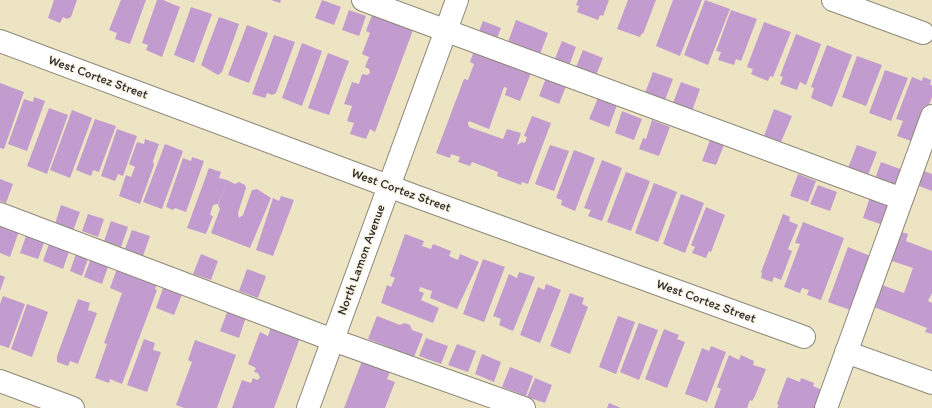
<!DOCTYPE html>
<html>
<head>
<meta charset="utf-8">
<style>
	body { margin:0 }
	canvas { display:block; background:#ede4c4 }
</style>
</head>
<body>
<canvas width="932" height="408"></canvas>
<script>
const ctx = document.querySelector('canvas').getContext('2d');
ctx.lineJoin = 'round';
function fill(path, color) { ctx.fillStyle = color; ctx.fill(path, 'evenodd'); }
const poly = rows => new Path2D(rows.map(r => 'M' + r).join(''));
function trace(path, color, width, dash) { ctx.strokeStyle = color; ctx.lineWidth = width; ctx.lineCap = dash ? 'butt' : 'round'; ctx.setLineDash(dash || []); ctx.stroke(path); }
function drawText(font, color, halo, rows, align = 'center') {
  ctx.font = font + ' Itim,sans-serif'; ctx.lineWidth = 3; ctx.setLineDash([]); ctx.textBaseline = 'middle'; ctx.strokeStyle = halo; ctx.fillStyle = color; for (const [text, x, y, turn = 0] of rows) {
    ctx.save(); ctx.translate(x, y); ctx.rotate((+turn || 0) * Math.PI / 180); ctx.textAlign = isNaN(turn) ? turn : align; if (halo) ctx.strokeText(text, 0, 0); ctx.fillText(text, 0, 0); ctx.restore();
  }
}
const building = poly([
	[54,0,77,0,71,17,67,19,63,17,60,23,48,18],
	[121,0,146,0,130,44,115,39,117,33,109,30],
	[157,0,163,0,180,7,162,57,146,50,148,45,142,43],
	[271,0,281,0,280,3],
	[322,0,341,7,334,25,315,18],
	[578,0,609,0,603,16,600,15,598,20,577,12,579,6,576,5],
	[628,0,656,0,643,34,642,33,640,37,617,29],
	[673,0,702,0,680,56,656,46],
	[705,0,730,9,708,65,684,55],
	[191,7,212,14,194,63,174,55],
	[349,10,366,16,359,36,342,30],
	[731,10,757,19,741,61,736,59,734,65,718,60,721,52,716,51],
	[372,15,413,30,375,132,370,129,366,139,350,134,354,123,347,121,352,106,344,104,352,82,359,84,362,74,367,75,370,73,369,69,365,67,369,57,362,54,370,33,366,31],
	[219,17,239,24,222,72,218,75,201,65],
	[516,20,548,33,540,54,508,42],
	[483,21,501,28,496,41,478,34],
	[764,22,791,32,773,77,770,76,768,81,751,74,753,69,747,67],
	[247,25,268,33,249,83,228,75],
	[796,34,821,44,806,85,800,82,797,90,780,84,783,77,780,76],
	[274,35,295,42,276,93,272,95,267,93,265,98,252,94],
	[562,41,576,47,569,66,554,61],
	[302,43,322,51,302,106,282,98],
	[827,45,852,55,832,107,811,98,814,88,811,87],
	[583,50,603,58,596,75,576,67],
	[474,51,531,73,520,101,505,95,507,88,504,87,489,129,469,121,468,123,469,127,503,139,507,129,521,133,517,145,522,142,525,143,527,137,524,136,532,116,551,123,528,184,522,182,521,185,497,176,498,172,472,162,470,166,458,162,460,157,451,154,450,158,436,153,464,79,468,80,474,64,470,62],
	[328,53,349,61,329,115,308,108],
	[857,56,882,65,866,106,842,97],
	[885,70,908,78,891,121,869,113],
	[653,72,673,79,665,100,645,93],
	[912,77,922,81,923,77,931,80,930,85,932,85,932,97,914,142,897,136,903,121,896,119],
	[546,78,566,86,559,104,539,96],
	[681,82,700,89,692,111,673,103],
	[0,83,24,92,4,149,0,148],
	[34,97,45,101,27,151,8,144,24,99,33,102],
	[598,98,617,105,609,127,589,119],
	[49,108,68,115,47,174,27,166],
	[774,109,792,116,781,142,764,136],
	[72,110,92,118,70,178,50,170],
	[622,111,642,119,634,140,615,133],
	[95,119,116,126,99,172,93,170,91,176,76,170],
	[652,120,670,127,659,156,639,149,643,138,646,139],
	[117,129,137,136,123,176,118,174,115,181,101,176],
	[145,139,159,144,153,161,154,165,140,204,119,196,126,175,131,177,135,167,129,164,137,142,144,144],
	[710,140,724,145,716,165,702,161],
	[165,144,183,151,162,209,143,202],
	[550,145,569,151,554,191,535,184],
	[857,145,877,152,868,175,848,168],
	[574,150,595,158,575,211,561,205,562,200,556,198],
	[192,157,204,161,186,212,175,208,173,210,166,207,183,158,191,161],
	[602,160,622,168,602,221,588,216,591,210,584,208],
	[881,162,903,170,896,187,875,179],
	[209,168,221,172,219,178,227,180,218,204,213,205,210,215,213,216,206,234,187,228],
	[924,171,932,174,932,191,919,186],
	[626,172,650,181,631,231,607,222],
	[798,174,816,181,808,202,790,196],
	[0,179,13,184,6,203,0,201],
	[227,180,235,184,239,182,245,185,246,188,238,213,239,218,243,215,252,190,257,189,271,198,250,248,211,233,220,209,218,205],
	[654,183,677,192,658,242,635,233],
	[818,185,837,192,830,211,810,204],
	[681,194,704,203,685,253,663,244],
	[281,196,294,200,273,256,256,250,273,198,279,201],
	[870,197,890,204,883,225,863,218],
	[61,205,80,212,73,231,55,224],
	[706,207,725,215,711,252,709,251,706,258,692,253,695,247,691,245],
	[88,214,104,219,98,237,82,231],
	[783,214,790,217,789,221,798,225,788,249,792,251,781,280,774,277,772,282,761,278,762,273,761,272],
	[111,221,128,227,121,247,104,241],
	[803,222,844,238,821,300,807,295,809,290,802,288,800,293,784,287,800,244,795,243],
	[0,224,19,231,10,257,0,253],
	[132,230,150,236,143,256,125,249],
	[898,231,908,234,906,241,932,251,932,293,928,301,932,303,932,334,925,332,927,328,874,307,882,285,904,293,913,268,889,260],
	[27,233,45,240,38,259,20,253],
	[405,234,424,241,422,246,431,249,433,244,451,251,449,256,458,260,460,254,479,262,457,309,430,298,432,291,420,287,419,291,424,293,421,300,439,308,433,323,381,303,387,285,391,287,395,278,390,276],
	[50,241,70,249,63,269,43,261],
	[848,247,873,257,853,311,828,302],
	[77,251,89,256,82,276,70,271],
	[201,254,218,261,211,280,193,274],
	[91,258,109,264,102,284,84,277],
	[483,259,505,267,484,322,463,314],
	[118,266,158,281,155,289,157,290,122,384,110,379,109,383,95,378,107,344,104,343,122,293,110,288],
	[247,269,266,276,258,298,239,291],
	[519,272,535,277,513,331,499,325,501,319,493,316,509,274,517,278],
	[0,275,5,277,0,291],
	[546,284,561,290,540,343,520,335,538,287,544,290],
	[164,285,183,292,174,315,156,308],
	[570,293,584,298,582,304,588,307,570,354,550,346],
	[3,296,25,304,9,348,0,345,0,304],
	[78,299,90,303,88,310,97,313,78,364,70,361,68,366,57,362,57,356],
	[27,304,48,312,32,357,11,349],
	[229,307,247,314,239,338,220,331],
	[377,316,400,325,404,323,410,325,412,330,423,334,414,357,368,339],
	[618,316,635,322,616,374,599,367],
	[639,323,658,330,639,380,620,372],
	[271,327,300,338,274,408,232,408,242,380,251,383,253,378,257,380,260,378,258,373,254,372,256,368,248,364,260,332,268,336],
	[664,329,679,335,677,339,685,342,667,388,645,379],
	[426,338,448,346,441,364,419,356],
	[144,339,155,343,153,350,161,352,147,392,127,385],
	[195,340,236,355,217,408,184,408,176,405,192,362,188,360],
	[457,344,476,351,468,372,448,365],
	[711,346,726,352,707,402,685,394,702,348,709,351],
	[482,354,501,362,494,382,475,374],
	[729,355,739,360,741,355,754,361,753,365,766,369,755,396,752,401,750,400,747,408,714,408,721,389,717,387],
	[362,361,390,372,387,379,395,382,385,408,344,408],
	[510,367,533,376,526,396,502,387],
	[787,377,800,382,801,378,814,383,813,386,824,391,818,408,777,408,779,405,777,404],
	[535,378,552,385,545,403,527,397],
	[609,403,621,408,607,408]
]);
const minor = poly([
	[363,0,902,199],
	[833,0,923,33],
	[0,41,415,196,804,337],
	[0,214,333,340,524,408],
	[846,352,932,383],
	[0,381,73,408],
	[308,408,457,0],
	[826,408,932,116]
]);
const streetNames = [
	["West Cortez Street",98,78,20],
	["West Cortez Street",401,191,20],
	["North Lamon Avenue",362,260,-70],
	["West Cortez Street",706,302,20]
];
fill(building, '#c29ccf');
trace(minor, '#8c8878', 24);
trace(minor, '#fff', 22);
drawText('13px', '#2b2b2b', '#fcf5e5', streetNames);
</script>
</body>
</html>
